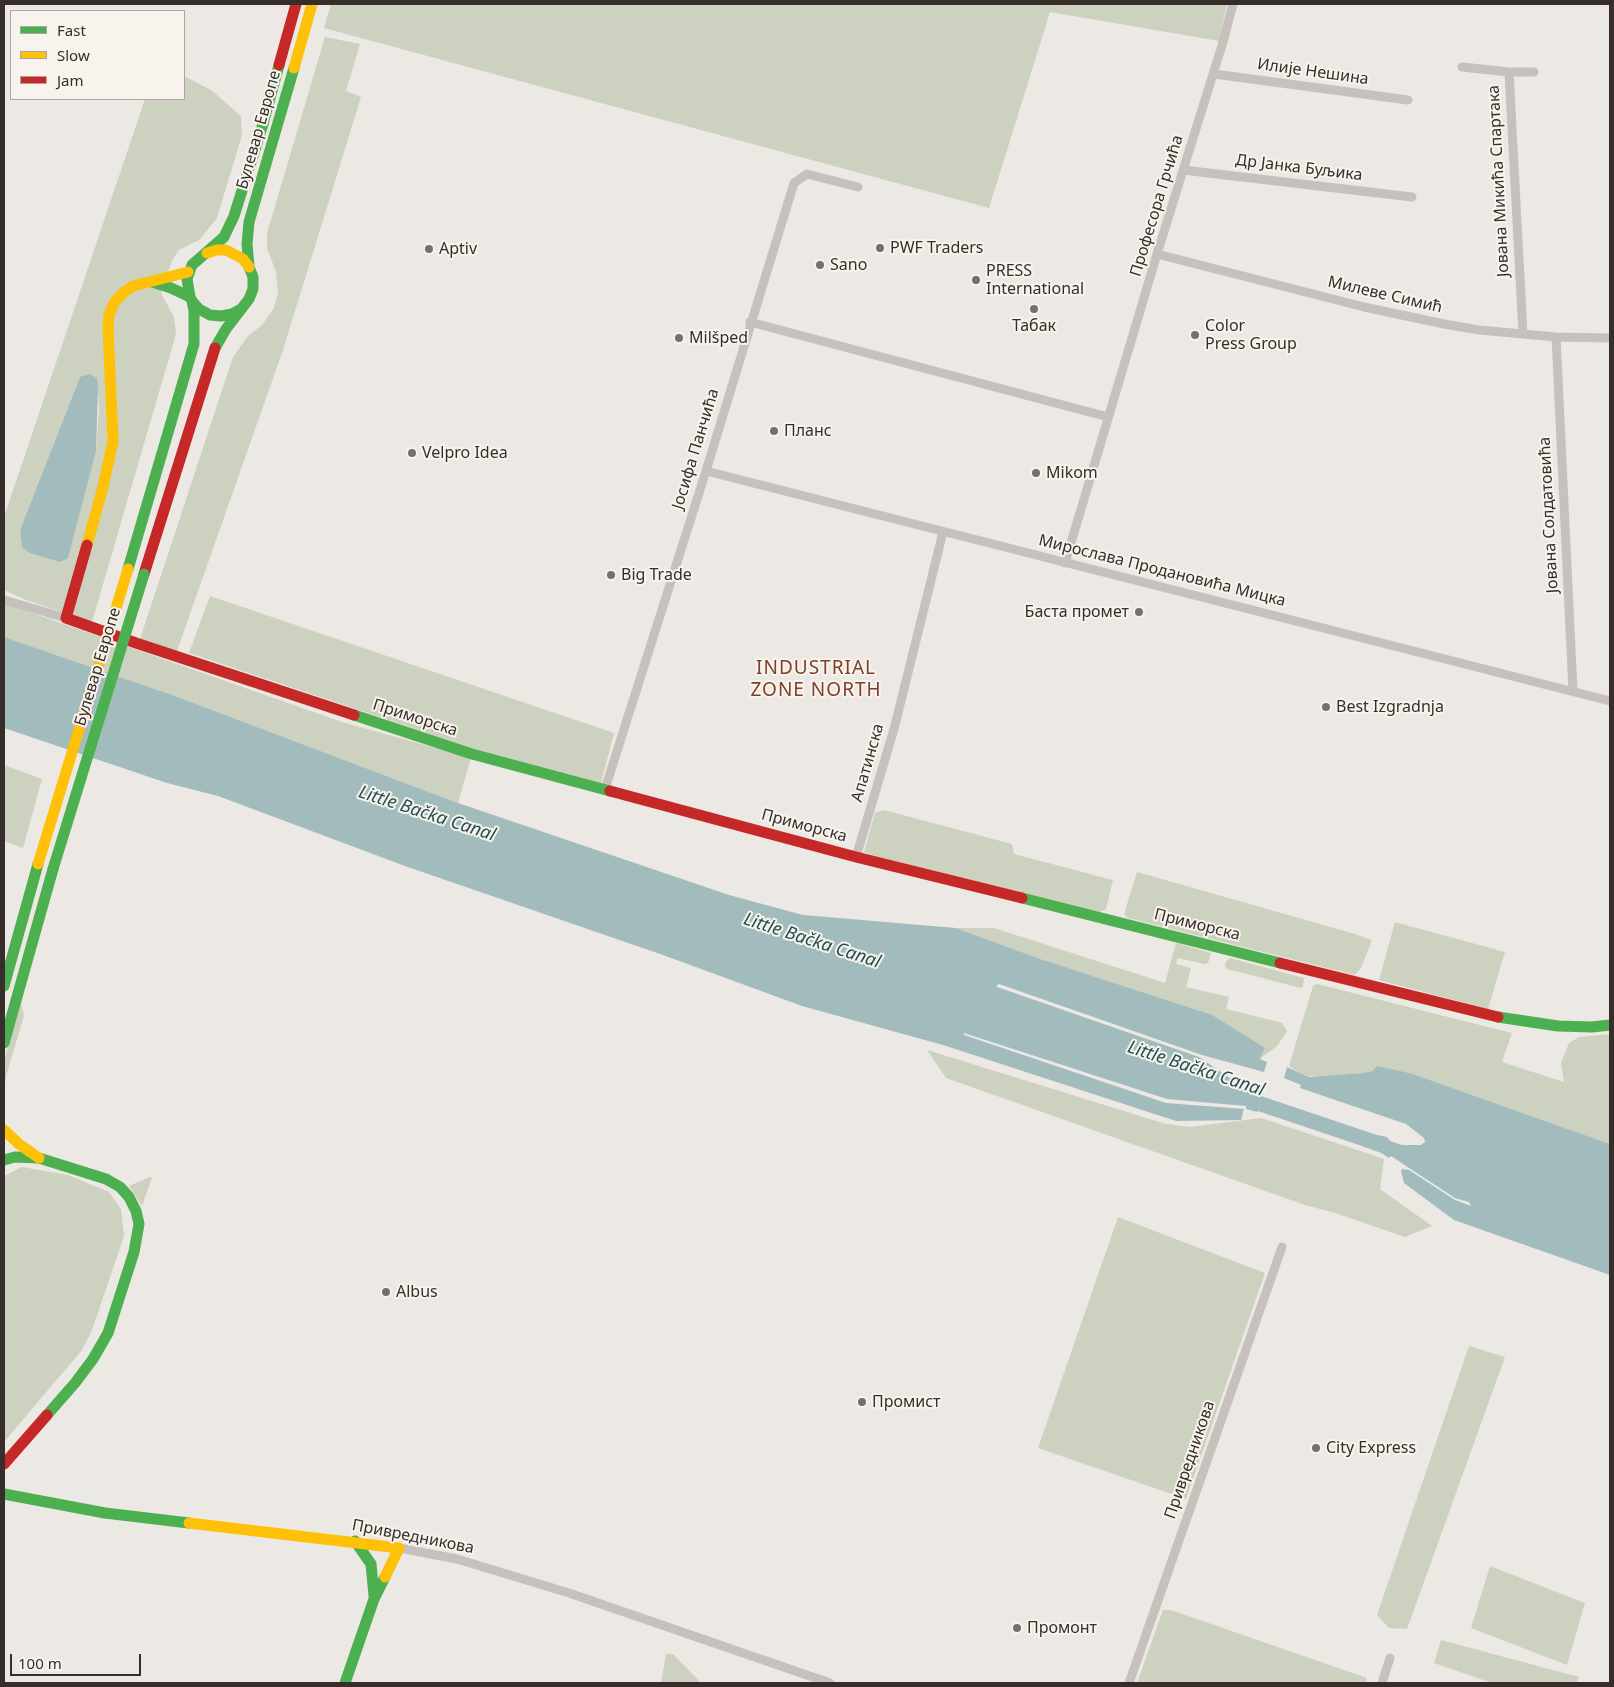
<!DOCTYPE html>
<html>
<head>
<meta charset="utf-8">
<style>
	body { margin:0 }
	#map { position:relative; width:1614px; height:1687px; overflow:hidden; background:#ece8e4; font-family:"Noto Sans",sans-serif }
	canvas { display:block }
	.frame { position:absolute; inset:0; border:5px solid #372e2b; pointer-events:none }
	.legend { position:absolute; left:10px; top:10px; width:175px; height:90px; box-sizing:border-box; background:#f8f3ec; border:1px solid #aba49f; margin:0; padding:6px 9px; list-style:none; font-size:15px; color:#372e2b }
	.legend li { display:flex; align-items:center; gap:10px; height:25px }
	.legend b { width:25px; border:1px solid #aba49f }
	.scale { position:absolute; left:10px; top:1654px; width:131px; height:22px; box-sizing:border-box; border:2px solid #372e2b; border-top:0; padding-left:6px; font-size:15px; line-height:18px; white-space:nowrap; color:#372e2b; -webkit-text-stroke:4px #f8f3ec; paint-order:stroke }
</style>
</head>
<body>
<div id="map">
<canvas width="1614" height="1687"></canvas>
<div class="frame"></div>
<ul class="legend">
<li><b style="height:6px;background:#4caf50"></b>Fast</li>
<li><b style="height:6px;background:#ffc107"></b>Slow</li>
<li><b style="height:6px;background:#c62828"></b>Jam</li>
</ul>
<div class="scale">100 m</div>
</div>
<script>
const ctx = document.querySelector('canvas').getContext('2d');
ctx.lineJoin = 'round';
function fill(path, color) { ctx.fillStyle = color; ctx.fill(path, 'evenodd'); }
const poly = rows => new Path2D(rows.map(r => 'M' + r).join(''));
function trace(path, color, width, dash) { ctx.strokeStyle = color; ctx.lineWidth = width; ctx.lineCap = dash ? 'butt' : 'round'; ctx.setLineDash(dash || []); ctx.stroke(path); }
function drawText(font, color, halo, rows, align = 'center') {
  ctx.font = font + ' "Noto Sans",sans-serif'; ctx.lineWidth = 4; ctx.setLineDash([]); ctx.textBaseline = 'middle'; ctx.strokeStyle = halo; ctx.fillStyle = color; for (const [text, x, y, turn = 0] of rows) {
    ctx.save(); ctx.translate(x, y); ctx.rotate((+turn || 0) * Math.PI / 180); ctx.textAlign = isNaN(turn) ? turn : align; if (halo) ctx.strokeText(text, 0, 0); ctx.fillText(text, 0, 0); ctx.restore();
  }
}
const green = poly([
	[331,4,1227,4,1219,41,1050,12,989,208,324,28],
	[325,37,360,44,346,91,361,97,283,350,177,651,140,639,233,357,248,336,262,325,274,308,278,293,276,272,267,248,267,233],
	[184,76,211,90,241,116,242,135,217,218,199,240,179,250,172,261,161,293,174,317,176,334,92,622,26,600,4,590,4,517,145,99,184,99],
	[80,377,97,378,99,410,96,451,22,547,20,530],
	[210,596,614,733,601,783,478,750,189,653],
	[4,603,342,722,471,758,458,803,175,696,4,637],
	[4,765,42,779,23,848,4,841],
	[884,810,1012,844,1014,854,1113,880,1106,909,1099,912,879,857,864,852,875,813],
	[1137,872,1355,934,1372,940,1361,968,1355,975,1128,918,1124,914],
	[1395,922,1505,952,1488,1009,1379,980],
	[956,928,994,928,1165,983,1176,943,1211,953,1208,963,1204,964,1178,958,1176,964,1191,968,1186,987,1229,997,1226,1009,1282,1023,1287,1031,1277,1046,1261,1058,1264,1048,1043,960],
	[1230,958,1304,978,1303,987,1301,988,1227,969,1225,966,1226,961],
	[1317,984,1512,1033,1502,1062,1564,1082,1561,1063,1569,1043,1579,1037,1610,1034,1610,1144,1413,1074,1373,1071,1363,1073,1318,1077,1302,1075,1289,1066,1313,986],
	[21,1003,24,1016,6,1076,4,1091,4,1060],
	[927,1050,1166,1124,1190,1127,1261,1118,1384,1159,1380,1189,1432,1226,1405,1237,1335,1213,1305,1205,946,1078],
	[22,1167,68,1175,109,1192,121,1209,124,1236,92,1330,82,1350,4,1442,4,1176],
	[150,1177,152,1178,142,1206,129,1186],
	[1118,1217,1265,1273,1186,1499,1038,1448],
	[1469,1346,1505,1357,1407,1629,1389,1628,1377,1615],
	[1490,1566,1585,1603,1567,1665,1471,1628],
	[1163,1610,1171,1610,1367,1678,1366,1683,1137,1683],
	[1441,1640,1579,1677,1577,1683,1492,1683,1434,1663],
	[666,1654,673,1654,701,1683,661,1683]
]);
const water = poly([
	[89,374,97,378,98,388,96,451,68,558,60,562,30,553,22,547,20,530,80,377],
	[4,637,175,696,458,803,729,895,803,915,956,928,1043,960,1212,1015,1265,1048,1260,1059,1267,1062,1264,1072,1202,1055,999,984,997,985,997,987,1199,1057,1252,1093,1377,1135,1387,1137,1390,1141,1402,1145,1421,1145,1425,1142,1424,1138,1406,1124,1300,1088,1301,1085,1284,1078,1287,1067,1306,1076,1311,1077,1363,1073,1373,1071,1377,1066,1413,1074,1610,1144,1610,1275,1454,1220,1404,1183,1401,1171,1402,1169,1409,1170,1455,1200,1471,1206,1469,1202,1455,1198,1391,1156,1389,1158,1381,1153,1362,1146,1258,1111,1257,1112,1246,1109,1246,1106,1167,1099,964,1033,964,1035,1166,1103,1244,1109,1241,1120,1176,1121,943,1045,802,1006,663,955,405,866,218,796,167,783,4,728]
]);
const street = poly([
	[1462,67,1509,72,1523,334],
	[1509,72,1534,72],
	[1214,74,1408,100],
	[1183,170,1412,197],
	[1157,254,1364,307,1444,324,1479,330,1556,337,1610,338],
	[750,322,1108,417],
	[1556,337,1573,691],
	[706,471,1610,701],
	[1065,563,1157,254,1223,42,1233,4],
	[4,600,66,618],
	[605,789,706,471,794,183,807,174,858,187],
	[856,857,894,729,943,532],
	[399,1548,457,1559,569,1593,830,1683],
	[1129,1683,1282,1247],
	[1382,1683,1390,1658]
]);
const fast = poly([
	[152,282,171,288,190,297,192,301],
	[190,297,187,279,192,265,224,237,234,216,263,124,279,65],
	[192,301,199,309,210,315,221,316,232,314,241,309],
	[215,348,226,329,249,299,253,289,253,277,249,267,247,244,249,222,294,68],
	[128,569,194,344,194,311,192,301],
	[354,715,472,754,610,791],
	[1022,898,1280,963],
	[4,986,38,864],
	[1498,1017,1558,1026,1592,1027,1610,1025],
	[4,1043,53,869],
	[4,1160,15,1157,39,1158,106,1179,120,1187,129,1197,136,1211,139,1224,134,1252,108,1333,93,1359,75,1383,47,1415],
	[4,1494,105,1513,189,1523],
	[355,1541,371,1564,374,1596],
	[345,1683,374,1599,385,1577]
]);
const slow = poly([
	[294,68,312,4],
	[207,253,217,250,226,250,243,259,249,267],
	[87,545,103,487,113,441,108,328,109,315,114,303,123,293,133,286,188,272],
	[4,1130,19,1144,39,1158],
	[189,1523,399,1548,385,1577]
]);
const jam = poly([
	[279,65,296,4],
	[87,545,66,618,136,643,354,715],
	[144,574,215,348],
	[610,791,856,857,1022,898],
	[1280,963,1498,1017],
	[4,1464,47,1415]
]);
const fastBridge = poly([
	[53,869,144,574]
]);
const slowBridge = poly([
	[38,864,128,569]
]);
const markers = [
	[880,248,5,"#766f6c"],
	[429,249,5,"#766f6c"],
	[820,265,5,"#766f6c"],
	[976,280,5,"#766f6c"],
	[1034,309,5,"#766f6c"],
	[1195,335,5,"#766f6c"],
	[679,338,5,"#766f6c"],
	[774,431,5,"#766f6c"],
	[412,453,5,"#766f6c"],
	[1036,473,5,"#766f6c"],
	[611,575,5,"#766f6c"],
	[1139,612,5,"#766f6c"],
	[1326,707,5,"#766f6c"],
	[386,1292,5,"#766f6c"],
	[862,1402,5,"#766f6c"],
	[1316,1448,5,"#766f6c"],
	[1017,1628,5,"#766f6c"]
];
const streetNames = [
	["Илије Нешина",1313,72,8],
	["Булевар Европе",259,130,-74],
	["Др Јанка Буљика",1299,168,7],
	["Јована Микића Спартака",1499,181,-93],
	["Професора Грчића",1157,206,-73],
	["Милеве Симић",1385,295,13],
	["Јосифа Панчића",696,449,-73],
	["Јована Солдатовића",1549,515,-93],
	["Мирослава Продановића Мицка",1162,571,14],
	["Булевар Европе",98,667,-73],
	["Приморска",415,718,18],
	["Апатинска",868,763,-74],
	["Приморска",804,826,15],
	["Приморска",1197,925,14],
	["Привредникова",1190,1460,-71],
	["Привредникова",413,1537,11]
];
const poiNames = [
	["PWF Traders",890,248],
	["Aptiv",439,249],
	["Sano",830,265],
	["PRESS",986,271],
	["International",986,289],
	["Табак",1034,326,"center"],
	["Color",1205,326],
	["Press Group",1205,344],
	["Milšped",689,338],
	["Планс",784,431],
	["Velpro Idea",422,453],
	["Mikom",1046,473],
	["Big Trade",621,575],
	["Баста промет",1129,612,"right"],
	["Best Izgradnja",1336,707],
	["Albus",396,1292],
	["Промист",872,1402],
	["City Express",1326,1448],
	["Промонт",1027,1628]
];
const waterNames = [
	["Little Bačka Canal",427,814,18],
	["Little Bačka Canal",812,941,18],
	["Little Bačka Canal",1196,1069,18]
];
const quarterNames = [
	["INDUSTRIAL",816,669],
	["ZONE NORTH",816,691]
];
fill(green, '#cdd1bf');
fill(water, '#a2bbbc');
trace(street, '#c6c1bc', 9);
trace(fast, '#4caf50', 11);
trace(slow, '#ffc107', 11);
trace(jam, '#c62828', 11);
trace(fastBridge, '#4caf50', 11);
trace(slowBridge, '#ffc107', 11);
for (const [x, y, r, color] of markers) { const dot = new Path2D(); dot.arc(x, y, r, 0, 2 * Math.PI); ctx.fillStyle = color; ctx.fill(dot); trace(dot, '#f8f3ec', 2); }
drawText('16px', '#372e2b', '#f8f3ec', streetNames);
drawText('16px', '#372e2b', '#f8f3ec', poiNames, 'left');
drawText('italic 18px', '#245054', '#f8f3ec', waterNames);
ctx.letterSpacing = '1px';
drawText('19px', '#7d402c', '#f8f3ec', quarterNames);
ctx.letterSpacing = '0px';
</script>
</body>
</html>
